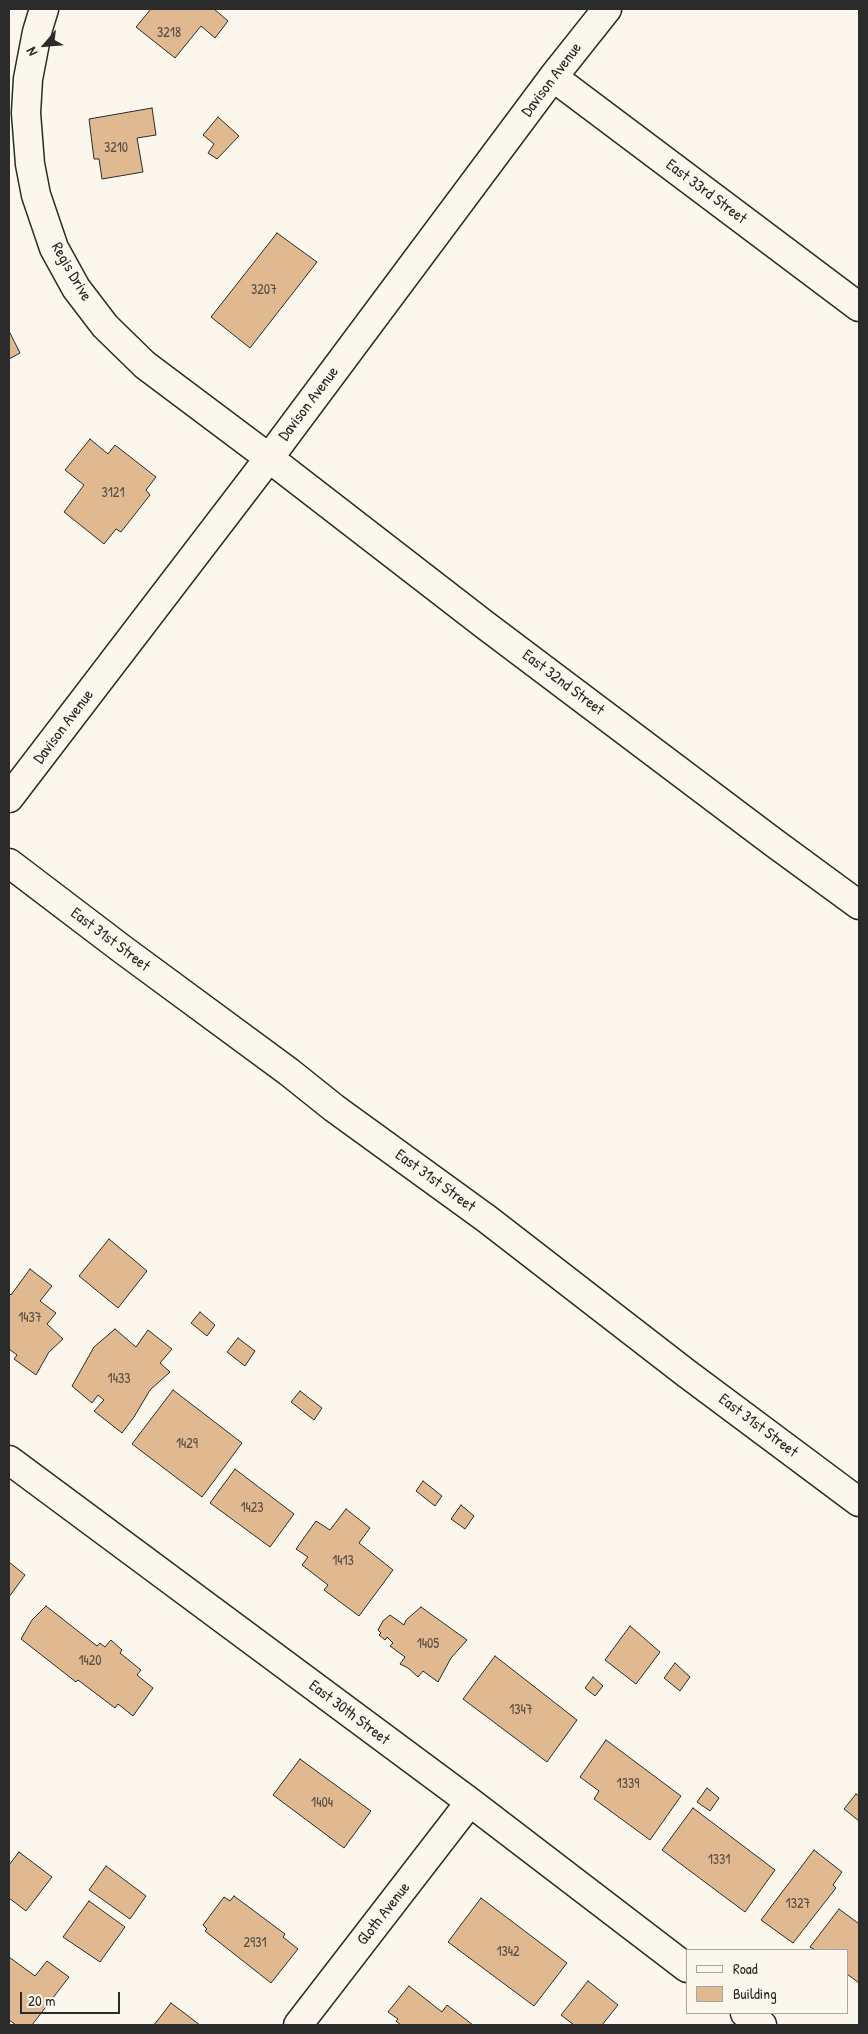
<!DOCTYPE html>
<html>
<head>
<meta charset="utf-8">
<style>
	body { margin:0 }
	#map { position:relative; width:868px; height:2034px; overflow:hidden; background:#fbf7ec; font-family:"Patrick Hand",sans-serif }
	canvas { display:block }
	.frame { position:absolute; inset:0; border:10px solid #2b2b2b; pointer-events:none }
	.legend { position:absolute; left:686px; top:1949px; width:162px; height:65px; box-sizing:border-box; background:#fbf7ec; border:1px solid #a8a59f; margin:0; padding:6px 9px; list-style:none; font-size:15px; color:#2b2b2b }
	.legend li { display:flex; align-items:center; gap:10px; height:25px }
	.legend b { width:25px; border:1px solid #a8a59f }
	.north { position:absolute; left:20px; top:20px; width:50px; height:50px; -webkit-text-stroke:4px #fbf7ec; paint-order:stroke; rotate:243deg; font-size:14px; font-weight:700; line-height:20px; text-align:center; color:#2b2b2b }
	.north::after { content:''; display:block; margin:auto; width:18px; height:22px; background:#2b2b2b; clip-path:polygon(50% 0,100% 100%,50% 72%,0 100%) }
	.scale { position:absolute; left:20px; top:1992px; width:100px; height:22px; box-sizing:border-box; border:2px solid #2b2b2b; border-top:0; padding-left:6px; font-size:15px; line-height:18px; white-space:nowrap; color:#2b2b2b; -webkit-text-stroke:4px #fbf7ec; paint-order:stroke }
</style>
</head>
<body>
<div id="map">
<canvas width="868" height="2034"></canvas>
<div class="frame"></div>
<ul class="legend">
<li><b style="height:6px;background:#fbf7ec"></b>Road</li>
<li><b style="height:14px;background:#e0b991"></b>Building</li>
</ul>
<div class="north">N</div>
<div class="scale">20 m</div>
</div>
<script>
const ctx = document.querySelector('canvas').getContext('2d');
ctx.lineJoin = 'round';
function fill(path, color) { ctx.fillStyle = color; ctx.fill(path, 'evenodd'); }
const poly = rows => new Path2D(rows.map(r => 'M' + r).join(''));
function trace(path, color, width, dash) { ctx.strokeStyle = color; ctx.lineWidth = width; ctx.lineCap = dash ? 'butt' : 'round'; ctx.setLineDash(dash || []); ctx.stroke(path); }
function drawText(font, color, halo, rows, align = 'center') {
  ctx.font = font + ' "Patrick Hand",sans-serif'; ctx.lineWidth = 4; ctx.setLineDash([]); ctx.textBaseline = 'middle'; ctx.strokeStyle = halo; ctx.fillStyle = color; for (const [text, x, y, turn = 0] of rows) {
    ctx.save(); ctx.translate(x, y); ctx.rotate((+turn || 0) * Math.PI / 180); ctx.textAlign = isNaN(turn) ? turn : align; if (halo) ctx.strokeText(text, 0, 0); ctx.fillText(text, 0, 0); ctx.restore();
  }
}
const building = poly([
	[151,9,214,9,228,21,215,38,201,26,175,58,136,27,151,9],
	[152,108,156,135,137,138,143,172,102,179,99,159,94,159,89,119,152,108],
	[218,117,239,136,217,159,208,153,214,144,203,135,218,117],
	[277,233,317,262,250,348,211,317,277,233],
	[9,331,20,353,9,359,9,331],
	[90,439,108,454,115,445,156,477,146,490,150,495,121,532,116,529,104,544,64,512,84,485,65,470,90,439],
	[109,1239,147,1271,118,1308,79,1276,109,1239],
	[30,1269,52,1286,40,1301,56,1313,47,1324,63,1339,49,1352,36,1375,14,1359,17,1355,9,1349,9,1293,11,1295,30,1269],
	[200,1312,215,1325,207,1336,191,1323,200,1312],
	[115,1329,136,1347,148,1330,172,1349,160,1363,170,1372,150,1390,134,1417,122,1433,94,1411,104,1400,98,1395,92,1403,72,1386,94,1347,115,1329],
	[238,1338,255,1351,245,1366,227,1352,238,1338],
	[173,1390,242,1443,202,1497,132,1444,173,1390],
	[300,1391,322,1408,314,1420,291,1402,300,1391],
	[235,1469,294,1514,270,1547,210,1503,235,1469],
	[423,1481,442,1496,435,1506,416,1491,423,1481],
	[461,1505,474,1516,465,1529,451,1519,461,1505],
	[346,1509,370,1528,359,1543,393,1570,359,1616,324,1590,328,1585,302,1565,308,1557,296,1549,316,1521,330,1530,346,1509],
	[9,1562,25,1575,9,1597,9,1562],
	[46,1606,97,1646,100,1643,105,1647,111,1640,122,1650,120,1653,141,1670,137,1675,153,1688,133,1716,118,1704,115,1708,78,1680,76,1682,21,1639,32,1620,46,1606],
	[421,1607,467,1640,451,1658,438,1682,423,1671,418,1677,408,1668,400,1664,405,1657,390,1646,393,1643,387,1637,385,1640,379,1635,381,1633,378,1630,383,1621,390,1615,404,1625,406,1620,421,1607],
	[630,1626,660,1652,636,1684,605,1660,630,1626],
	[495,1656,577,1720,547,1762,463,1699,495,1656],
	[675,1663,690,1677,680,1691,664,1678,675,1663],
	[593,1677,603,1686,595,1696,585,1688,593,1677],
	[606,1740,681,1796,650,1840,594,1799,599,1791,580,1777,606,1740],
	[300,1759,371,1811,344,1848,273,1795,300,1759],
	[707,1788,719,1798,710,1811,697,1802,707,1788],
	[856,1794,859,1796,859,1821,844,1809,856,1794],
	[693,1808,775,1870,745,1912,662,1850,693,1808],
	[814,1850,842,1872,833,1885,836,1888,793,1943,761,1920,814,1850],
	[19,1852,52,1877,26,1911,9,1898,9,1865,19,1852],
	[106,1866,146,1896,130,1919,89,1890,106,1866],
	[234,1896,285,1934,283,1937,298,1949,271,1983,205,1931,207,1929,203,1925,224,1897,230,1901,234,1896],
	[481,1898,567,1963,534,2006,448,1942,481,1898],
	[89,1901,125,1927,100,1962,63,1937,89,1901],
	[839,1909,858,1923,859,1921,859,1983,847,1974,847,1950,815,1950,810,1947,839,1909],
	[9,1957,35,1976,47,1961,69,1977,32,2025,16,2025,9,2020,9,1957],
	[588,1981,618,2005,602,2025,574,2025,561,2015,588,1981],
	[409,1986,442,2012,447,2005,473,2025,401,2025,396,2021,398,2019,388,2012,409,1986],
	[171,2003,200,2025,154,2025,171,2003]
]);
const minor = poly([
	[44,9,37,32,28,79,26,113,30,164,36,195,54,248,76,288,105,326,145,365,269,458,485,625,773,842,859,905],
	[553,77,859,307],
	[9,798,269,458,553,77,607,9],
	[9,863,122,949,289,1072,334,1108,487,1219,686,1373,859,1502],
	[9,1460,470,1802,687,1968],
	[745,2013,762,2025],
	[298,2025,470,1802]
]);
const numberNames = [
	["3218",169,33],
	["3210",116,148],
	["3207",264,290],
	["3121",113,493],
	["1437",30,1318],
	["1433",119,1379],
	["1429",187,1444],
	["1423",252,1508],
	["1413",343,1561],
	["1405",428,1644],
	["1420",90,1661],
	["1347",521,1710],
	["1339",628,1784],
	["1404",322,1803],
	["1331",719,1860],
	["1327",798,1904],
	["2931",255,1943],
	["1342",508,1952]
];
const streetNames = [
	["Davison Avenue",552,80,-53],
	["East 33rd Street",706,192,37],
	["Regis Drive",71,272,60],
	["Davison Avenue",309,404,-53],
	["East 32nd Street",563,683,37],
	["Davison Avenue",64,727,-53],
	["East 31st Street",110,940,37],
	["East 31st Street",435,1181,36],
	["East 31st Street",758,1426,37],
	["East 30th Street",349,1713,37],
	["Gloth Avenue",384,1914,-52]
];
fill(building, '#e0b991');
trace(building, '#2b2b2b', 1);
trace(minor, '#2b2b2b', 31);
trace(minor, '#fbf7ec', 28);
drawText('14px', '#584e44', null, numberNames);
drawText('16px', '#2b2b2b', '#fbf7ec', streetNames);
</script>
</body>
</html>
